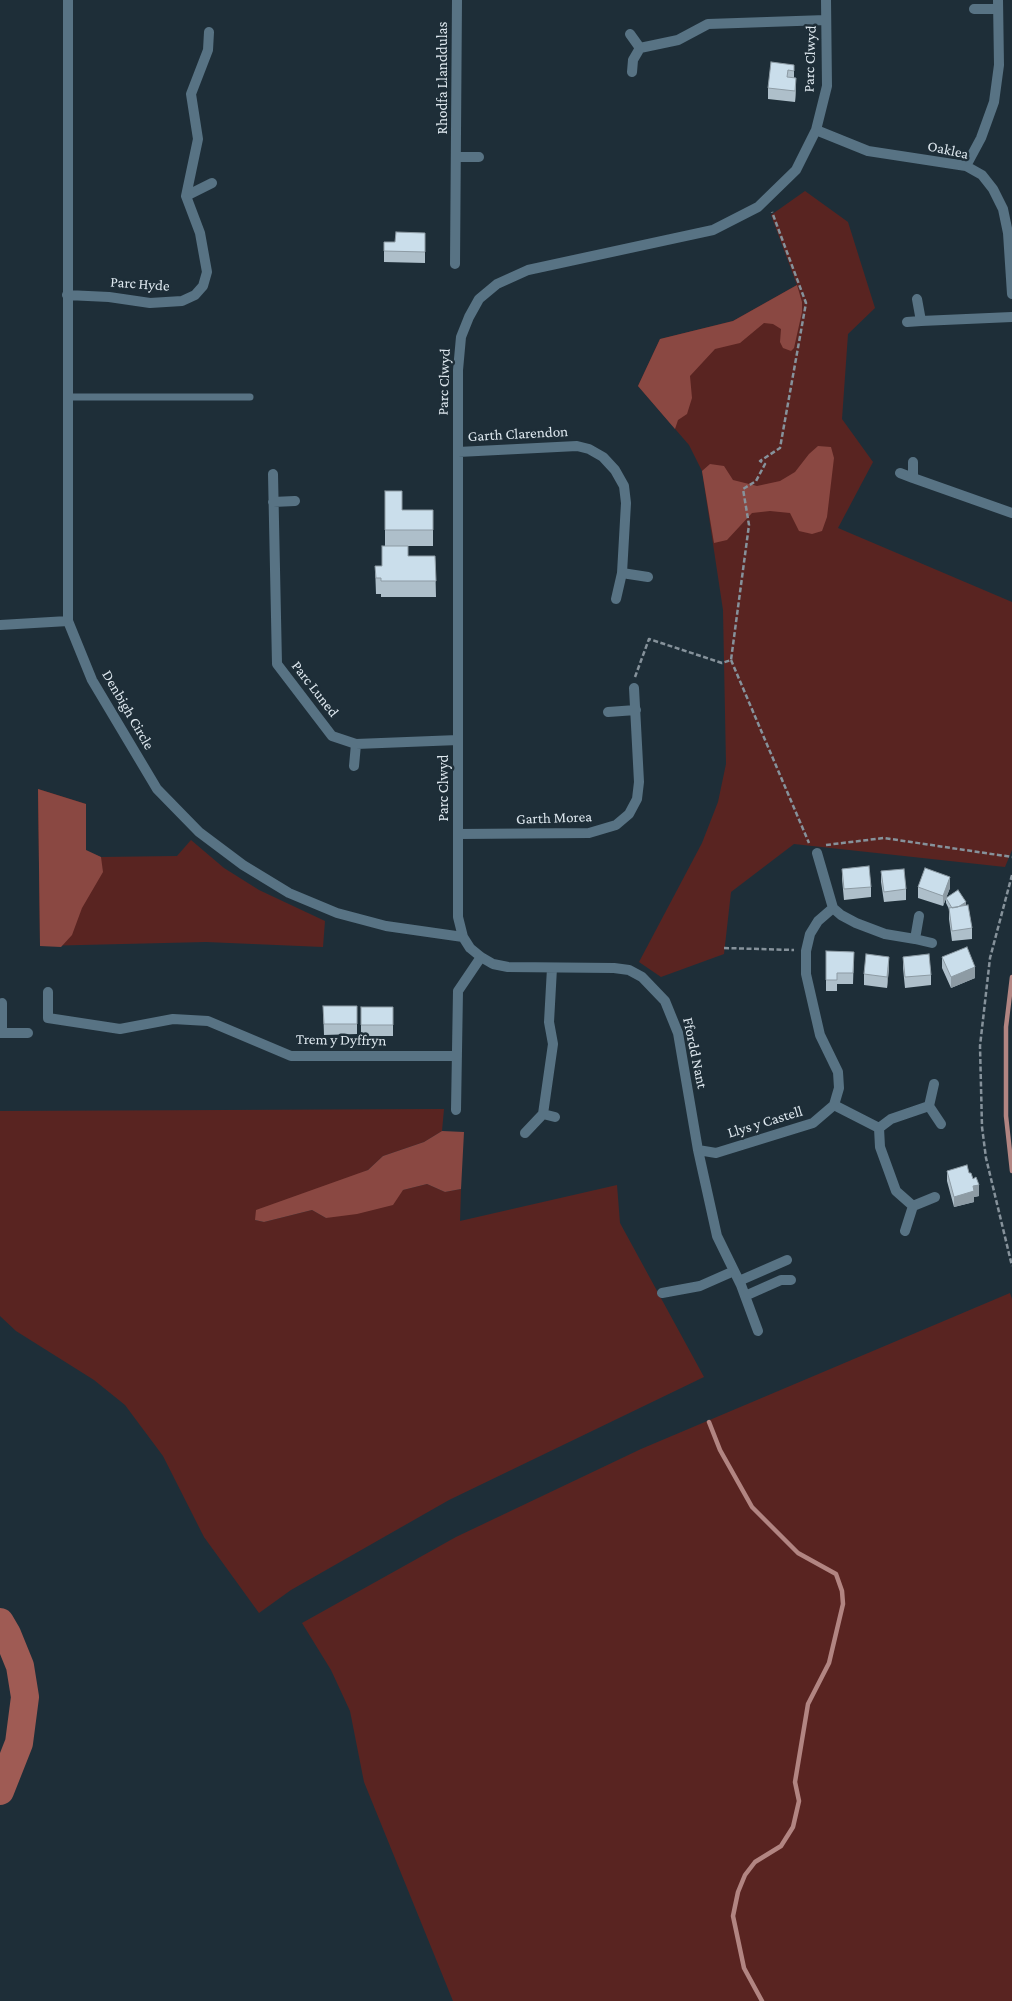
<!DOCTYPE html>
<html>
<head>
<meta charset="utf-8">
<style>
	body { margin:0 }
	canvas { display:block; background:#1e2e38 }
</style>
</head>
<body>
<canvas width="1012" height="2001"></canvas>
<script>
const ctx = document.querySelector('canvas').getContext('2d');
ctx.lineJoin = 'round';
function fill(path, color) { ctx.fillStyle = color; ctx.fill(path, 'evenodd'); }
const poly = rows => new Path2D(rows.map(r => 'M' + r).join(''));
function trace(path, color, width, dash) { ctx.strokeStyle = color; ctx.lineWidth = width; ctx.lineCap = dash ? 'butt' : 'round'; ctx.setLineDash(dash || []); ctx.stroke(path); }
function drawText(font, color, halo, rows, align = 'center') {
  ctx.font = font + ' "Crimson Pro",serif'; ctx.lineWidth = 5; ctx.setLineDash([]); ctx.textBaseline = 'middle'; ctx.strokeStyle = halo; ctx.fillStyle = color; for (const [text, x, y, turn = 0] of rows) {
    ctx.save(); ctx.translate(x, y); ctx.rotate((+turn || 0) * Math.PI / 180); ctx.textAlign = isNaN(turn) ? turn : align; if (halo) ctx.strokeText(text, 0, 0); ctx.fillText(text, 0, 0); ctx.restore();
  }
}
const green = poly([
	[805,191,848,222,875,308,848,334,842,419,873,462,838,528,1012,602,1012,850,1005,867,794,844,731,892,724,954,661,977,639,962,702,843,718,802,726,764,723,610,702,471,689,445,638,386,660,339,733,321,797,285,771,215],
	[38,789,86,804,86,851,101,857,177,856,191,840,224,868,259,890,325,921,323,947,206,942,40,946],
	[444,1109,442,1131,424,1142,383,1156,368,1170,255,1220,264,1222,312,1210,326,1218,403,1190,427,1184,445,1192,461,1189,460,1221,617,1185,620,1223,704,1377,449,1500,291,1590,259,1613,204,1537,163,1456,125,1405,94,1380,16,1331,0,1316,0,1111],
	[1010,1293,1012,1299,1012,2001,453,2001,364,1782,350,1711,331,1670,302,1623,456,1537,641,1449]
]);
const forest = poly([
	[797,285,802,302,802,312,794,348,791,351,783,348,780,342,781,329,773,324,764,323,740,343,715,349,690,376,692,398,687,414,678,420,675,429,638,386,660,339,733,321],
	[818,446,831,447,834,458,827,517,822,531,812,534,799,531,790,513,770,511,752,513,727,540,714,543,702,471,710,464,724,466,733,480,757,486,780,481,795,472,809,454],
	[38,789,86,804,86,850,101,857,103,872,82,908,72,935,61,947,40,946],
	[442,1131,464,1132,461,1189,445,1192,427,1184,403,1190,393,1205,357,1214,326,1218,312,1210,264,1222,255,1220,256,1210,368,1170,383,1156,424,1142]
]);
const stream = poly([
	[1012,977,1006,1027,1006,1116,1012,1171],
	[709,1422,720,1450,752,1507,798,1553,836,1574,842,1591,843,1604,829,1663,808,1704,795,1782,799,1801,793,1827,781,1846,755,1862,745,1875,738,1892,733,1916,744,1968,762,2001]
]);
const river = poly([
	[0,1622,7,1634,20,1666,25,1697,19,1743,0,1791]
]);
const path = poly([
	[731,660,809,843],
	[635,677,649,639,722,663,731,660,749,525,743,489,756,481,765,464,760,461,780,448,806,303,772,212],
	[826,845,884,838,1012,857],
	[1012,875,990,958,980,1046,982,1127,986,1158,1012,1266],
	[724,948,794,950]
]);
const service = poly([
	[67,397,250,397]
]);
const minor = poly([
	[68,0,68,621,92,680,157,789,199,832,243,865,289,893,337,913,386,926,463,937],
	[974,9,998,9],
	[209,32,208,50,191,94,198,139,186,196,212,183],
	[630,34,640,48,678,40,708,24,826,20],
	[632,72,633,60,640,48],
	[816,130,868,151,966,166,982,175,993,189,1003,209,1008,233,1012,294],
	[457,157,479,157],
	[966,166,981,138,994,102,999,65,998,0],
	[455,264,457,0],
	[67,295,109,297,150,303,182,301,195,295,203,286,207,272,200,233,186,196],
	[917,299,921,321,1012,317],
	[907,322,921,321],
	[458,452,577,446,589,449,603,457,615,470,624,486,626,503,622,573,616,599],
	[913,462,913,478,1012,513],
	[900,473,913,478],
	[273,474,277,664,332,736,356,744,458,740],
	[273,502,295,501],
	[622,573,648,577],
	[0,625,68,621],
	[608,712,636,710],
	[354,766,356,744],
	[458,834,589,833,616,825,629,814,637,799,639,782,634,688],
	[833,908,841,915,856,923,885,934,915,939,919,916],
	[915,939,932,943],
	[48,992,48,1018,120,1029,173,1019,208,1021,291,1056,457,1056],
	[0,1033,28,1033],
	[2,1033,2,1003],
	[834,1105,879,1128,880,1147,896,1191,913,1206,905,1231],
	[929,1106,941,1124],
	[456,1110,458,991,481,957],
	[543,1114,555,1117],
	[879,1128,891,1119,929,1106,934,1084],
	[525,1133,543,1114,553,1044,549,1022,552,968],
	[698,1150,716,1153,813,1123,834,1105,839,1088,838,1072,820,1035,806,974,806,951,810,934,818,921,833,908,817,853],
	[913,1206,935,1197],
	[739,1281,787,1260],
	[662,1293,700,1286,734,1271],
	[745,1296,781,1280,791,1280],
	[758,1331,741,1285,717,1236,698,1150,678,1033,665,1001,642,977,629,970,614,968,508,967,493,964,481,957,470,948,463,937,458,917,458,370,461,337,469,317,479,299,497,284,528,270,713,230,758,207,796,170,816,130,827,86,826,0]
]);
const wall = poly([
	[794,65,794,78,796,89,795,102,768,99,768,88],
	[425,233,425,263,384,262,384,242,395,242],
	[385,491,402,510,433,510,433,546,385,546],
	[408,556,435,556,436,597,381,597,381,594,376,594,375,566,382,566],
	[842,869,871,887,871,897,844,900,842,879],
	[881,871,906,889,906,900,884,902,881,882],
	[918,887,950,888,946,898,966,906,972,928,972,939,952,941,949,919,949,909,946,903,946,899,943,906,918,898],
	[826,951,854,952,853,984,837,984,837,991,826,991],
	[903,957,931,975,931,985,905,988,903,968],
	[942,957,975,978,951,988,942,968],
	[889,968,887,988,864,985,864,974],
	[323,1006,357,1006,357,1034,324,1035],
	[361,1007,393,1007,393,1036,361,1036],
	[947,1171,969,1173,979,1196,974,1197,974,1202,954,1207,947,1181]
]);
const shadedWall = poly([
	[796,78,796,89,795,102,795,91],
	[950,877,950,888,943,906,943,896],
	[966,902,966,907,953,910],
	[889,957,889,968,887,988,887,977],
	[975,967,975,978,951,988,951,977],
	[979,1185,979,1196,974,1197,974,1202,954,1207,954,1197,973,1186]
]);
const building = poly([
	[771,62,794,65,794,71,788,70,787,77,796,78,795,91,768,88,771,62],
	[396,232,425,233,425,252,384,251,384,242,395,242,396,232],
	[385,491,402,491,402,510,433,510,433,530,385,530,385,491],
	[382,546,408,546,408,556,435,556,436,581,381,581,381,578,376,578,375,566,382,566,382,546],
	[869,866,871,887,844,889,842,869,869,866],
	[925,868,950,877,943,896,918,887,925,868],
	[904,869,906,889,884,892,881,871,904,869],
	[958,890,966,902,958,907,952,908,946,898,958,890],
	[968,905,972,928,952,931,949,908,968,905],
	[967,947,975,967,951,977,942,957,967,947],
	[826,951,854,952,853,973,837,973,837,980,826,980,826,951],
	[866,954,889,957,887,977,864,974,866,954],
	[929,954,931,975,905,977,903,957,929,954],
	[323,1006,357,1006,357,1024,324,1024,323,1006],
	[361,1007,393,1007,393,1025,361,1025,361,1007],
	[967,1165,969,1173,971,1173,973,1179,976,1177,979,1185,973,1186,974,1191,954,1197,947,1171,967,1165]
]);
const streetNames = [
	["Parc Clwyd",810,59,-88],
	["Rhodfa Llanddulas",442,78,-90],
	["Oaklea",948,150,12],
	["Parc Hyde",140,284,4],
	["Parc Clwyd",444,382,-88],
	["Garth Clarendon",518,434,-3],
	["Parc Luned",315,689,52],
	["Denbigh Circle",128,710,60],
	["Parc Clwyd",443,788,-90],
	["Garth Morea",554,818,-2],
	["Trem y Dyffryn",341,1040,1],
	["Ffordd Nant",695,1053,78],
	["Llys y Castell",765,1122,-17]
];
fill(green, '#592421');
fill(forest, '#8a4842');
trace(stream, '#b28582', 4.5);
trace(river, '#9f5b54', 28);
trace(path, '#86929b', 2.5, [5, 2.5]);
trace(service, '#587384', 7);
trace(minor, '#587384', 10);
fill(wall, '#aebfca');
fill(shadedWall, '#8d9ba4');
fill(building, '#cadeeb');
trace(building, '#8d9ba4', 1);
drawText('15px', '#dde7ee', '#1e2e38', streetNames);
</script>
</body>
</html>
